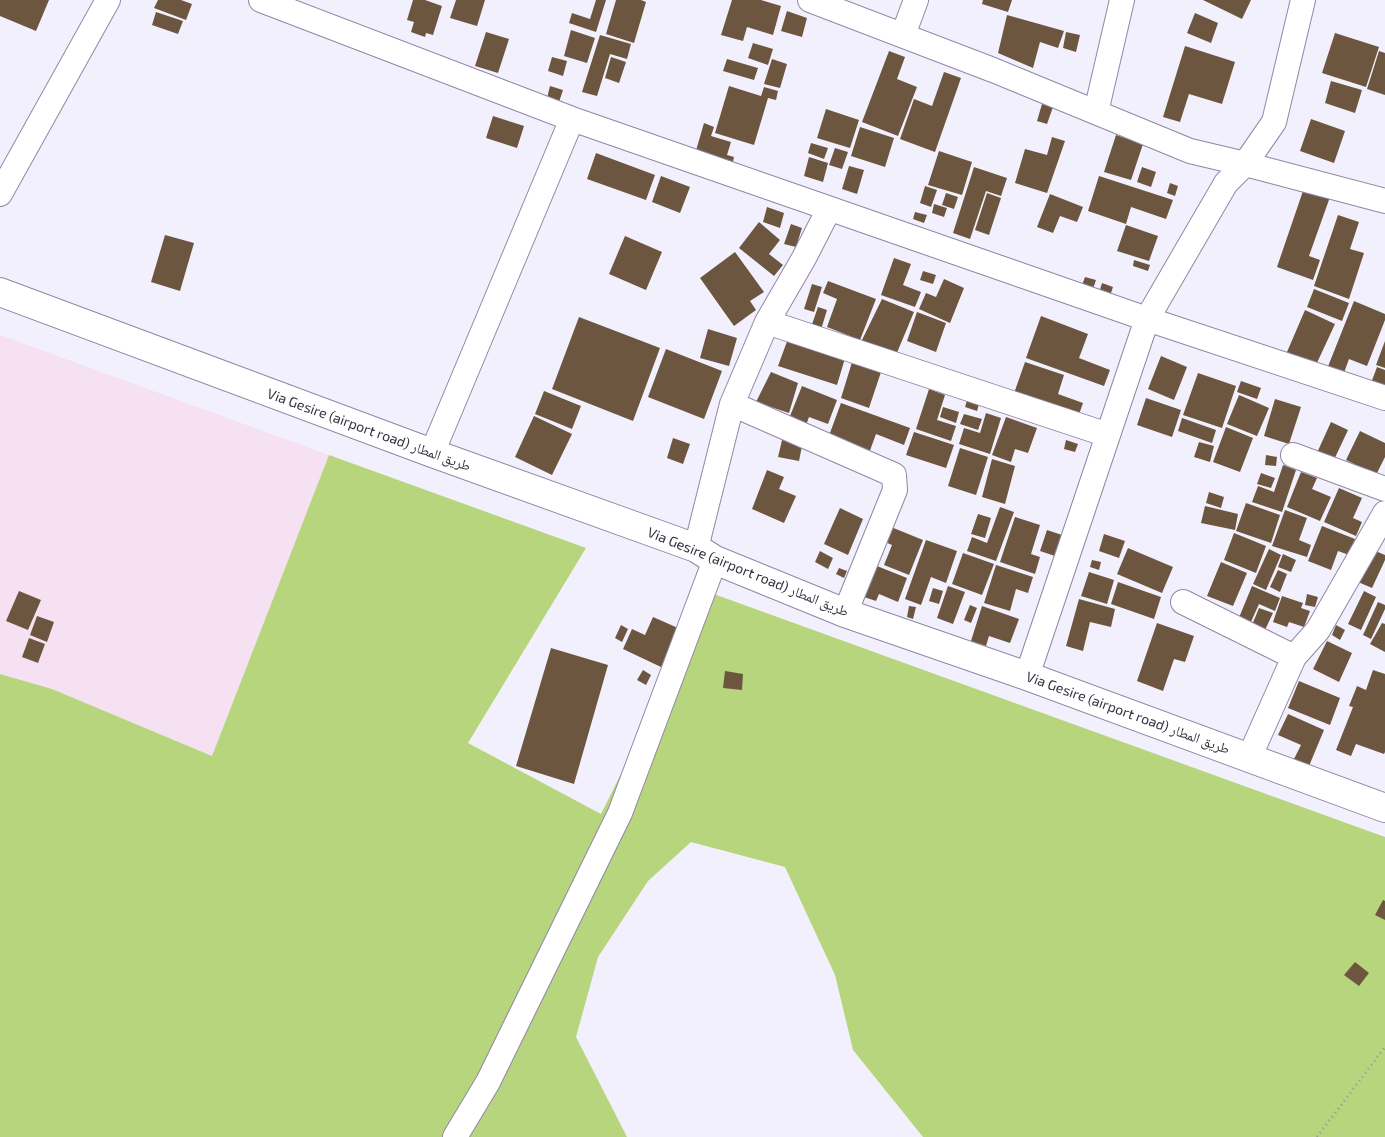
<!DOCTYPE html>
<html>
<head>
<meta charset="utf-8">
<style>
	body { margin:0 }
	canvas { display:block; background:#f3f0fd }
</style>
</head>
<body>
<canvas width="1385" height="1137"></canvas>
<script>
const ctx = document.querySelector('canvas').getContext('2d');
ctx.lineJoin = 'round';
function fill(path, color) { ctx.fillStyle = color; ctx.fill(path, 'evenodd'); }
const poly = rows => new Path2D(rows.map(r => 'M' + r).join(''));
function trace(path, color, width, dash) { ctx.strokeStyle = color; ctx.lineWidth = width; ctx.lineCap = dash ? 'butt' : 'round'; ctx.setLineDash(dash || []); ctx.stroke(path); }
function drawText(font, color, halo, rows, align = 'center') {
  ctx.font = font + ' "Exo 2","Noto Naskh Arabic",sans-serif'; ctx.lineWidth = 5; ctx.setLineDash([]); ctx.textBaseline = 'middle'; ctx.strokeStyle = halo; ctx.fillStyle = color; for (const [text, x, y, turn = 0] of rows) {
    ctx.save(); ctx.translate(x, y); ctx.rotate((+turn || 0) * Math.PI / 180); ctx.textAlign = isNaN(turn) ? turn : align; if (halo) ctx.strokeText(text, 0, 0); ctx.fillText(text, 0, 0); ctx.restore();
  }
}
const industrial = poly([
	[0,335,329,455,212,756,52,689,0,674]
]);
const green = poly([
	[329,455,586,548,468,743,601,814,711,593,1385,837,1385,1137,923,1137,853,1050,835,975,785,867,691,842,648,881,598,957,576,1037,627,1137,0,1137,0,674,52,689,212,756]
]);
const building = poly([
	[0,0,49,0,36,31,0,16],
	[158,0,181,0,192,4,186,20,154,8],
	[413,0,425,0,442,6,433,35,426,33,425,37,411,32,414,22,407,20],
	[456,0,485,0,477,26,450,18],
	[596,0,606,0,596,32,569,23,572,13,590,19],
	[616,0,641,0,646,2,634,43,606,34],
	[732,0,761,0,781,6,773,35,747,27,743,41,721,35],
	[983,0,1012,0,1008,12,982,4],
	[1203,0,1251,0,1242,19],
	[787,11,807,18,802,37,781,31],
	[156,12,183,21,178,34,152,25],
	[1195,13,1218,23,1211,43,1187,33],
	[1007,15,1064,31,1058,48,1040,42,1033,68,998,53],
	[571,30,595,38,587,63,564,56],
	[486,32,509,39,498,73,475,66],
	[1066,32,1080,35,1076,52,1063,48],
	[1335,33,1379,47,1366,87,1322,73],
	[600,35,631,44,627,59,610,54,597,96,582,92],
	[753,43,773,49,768,65,748,58],
	[1185,46,1235,62,1222,104,1189,94,1180,122,1163,117],
	[889,51,905,57,897,79,917,87,898,136,862,122],
	[1379,51,1385,53,1385,95,1367,89],
	[552,57,567,61,563,76,548,71],
	[611,57,626,62,619,83,605,78],
	[727,59,758,68,754,80,723,71],
	[772,59,787,64,780,88,764,84],
	[944,72,961,78,935,152,900,139,914,99,932,106],
	[1331,81,1362,90,1355,113,1325,103],
	[550,86,563,90,559,102,547,98],
	[729,86,761,96,764,87,778,91,776,100,768,98,754,145,715,133],
	[1042,104,1053,107,1047,124,1037,121],
	[826,109,859,120,850,148,817,138],
	[493,116,524,126,517,148,486,138],
	[1311,119,1345,131,1334,163,1300,151],
	[704,123,714,127,711,136,731,142,727,155,734,157,732,166,695,154],
	[860,127,894,138,885,167,851,156],
	[1116,135,1143,144,1131,180,1104,172],
	[1052,137,1065,141,1047,193,1015,183,1025,149,1047,155],
	[811,143,828,148,824,159,808,153],
	[835,148,848,152,842,169,829,165],
	[939,151,972,162,962,195,928,185],
	[596,153,655,175,646,200,587,179],
	[809,157,828,163,823,182,804,176],
	[849,166,864,170,857,194,842,189],
	[974,167,1007,178,1001,196,986,191,970,239,953,233],
	[1142,167,1156,172,1151,187,1137,182],
	[661,176,690,187,680,213,652,202],
	[1099,176,1173,200,1166,219,1131,207,1126,224,1088,211],
	[1170,183,1178,186,1175,196,1167,193],
	[925,186,937,190,931,207,920,203],
	[1304,188,1330,197,1309,256,1320,260,1313,280,1277,267],
	[946,193,958,197,954,209,942,205],
	[987,193,1001,198,989,235,975,230],
	[1050,194,1083,207,1077,222,1060,216,1053,233,1037,227],
	[934,204,947,208,944,217,932,213],
	[767,207,784,213,780,228,763,222],
	[915,212,927,215,924,223,913,219],
	[1338,215,1359,222,1350,249,1364,253,1349,299,1314,286],
	[759,222,780,240,769,254,783,265,774,276,739,248],
	[791,224,802,228,796,247,784,244],
	[1126,225,1158,236,1149,261,1117,251],
	[165,235,194,243,180,291,151,282],
	[625,236,662,252,646,290,609,274],
	[735,252,764,292,750,301,756,310,734,326,700,278],
	[894,258,911,264,903,285,921,292,915,307,881,295],
	[1134,260,1150,265,1148,271,1133,266],
	[923,271,936,275,933,284,920,280],
	[1085,277,1096,280,1092,292,1081,288],
	[944,279,964,288,950,323,919,309,926,293,936,297],
	[828,281,876,299,860,340,827,327,837,299,823,293],
	[1102,283,1113,287,1109,299,1098,296],
	[812,284,822,287,814,312,804,309],
	[1314,289,1349,303,1342,321,1307,307],
	[882,299,914,312,896,355,861,342],
	[1354,301,1385,314,1385,320,1367,366,1349,359,1341,381,1325,374],
	[818,307,827,310,820,333,810,330],
	[1305,310,1335,324,1316,365,1287,352],
	[917,312,946,323,936,352,907,341],
	[1041,316,1088,334,1079,358,1110,370,1104,386,1026,358],
	[579,317,660,348,633,421,552,389],
	[708,329,737,338,729,366,700,358],
	[789,336,846,355,837,385,778,366],
	[1385,341,1385,368,1376,365],
	[666,349,722,371,704,419,648,397],
	[1161,356,1187,367,1174,400,1148,389],
	[853,359,882,369,869,408,841,398],
	[1025,362,1064,375,1058,394,1083,403,1077,420,1012,399],
	[1377,367,1385,370,1385,389,1371,383],
	[771,372,798,383,789,413,756,402],
	[1198,373,1236,386,1222,428,1183,415],
	[1241,381,1261,388,1257,399,1237,392],
	[802,386,837,400,828,424,809,417,805,428,788,421],
	[929,389,945,395,937,420,956,426,951,441,916,429],
	[544,391,581,406,572,429,535,414],
	[1239,395,1269,408,1257,436,1227,424],
	[968,397,980,401,977,411,965,407],
	[1146,398,1181,410,1172,437,1137,425],
	[1275,399,1301,407,1289,444,1264,436],
	[841,403,910,428,904,445,876,434,868,456,827,441],
	[943,407,959,412,956,423,940,417],
	[986,413,1001,418,990,454,959,444,964,428,980,433],
	[964,414,982,419,978,430,960,424],
	[534,416,572,434,552,475,515,457],
	[1006,417,1037,428,1028,453,1015,449,1011,462,992,455],
	[1182,418,1216,430,1212,443,1178,431],
	[1331,422,1348,430,1333,462,1316,455],
	[1226,427,1253,438,1240,472,1213,462],
	[1360,431,1385,443,1385,457,1376,475,1346,460],
	[914,432,954,445,946,468,906,455],
	[783,436,803,441,799,461,778,457],
	[673,438,690,444,683,464,667,458],
	[1066,440,1078,444,1075,452,1064,449],
	[1199,442,1214,446,1210,462,1194,457],
	[960,448,988,457,976,495,948,486],
	[1266,455,1277,457,1276,466,1265,465],
	[992,459,1015,466,1005,504,982,497],
	[1283,465,1296,470,1282,512,1252,502,1258,486,1274,492],
	[767,470,784,477,779,489,796,496,784,523,752,509],
	[1301,472,1317,478,1312,489,1331,497,1320,521,1287,507],
	[1261,473,1275,478,1271,488,1257,484],
	[1339,488,1362,498,1353,518,1362,522,1356,536,1324,522],
	[1209,492,1224,497,1221,508,1206,503],
	[1246,503,1280,515,1271,543,1236,531],
	[1205,506,1238,514,1235,530,1201,523],
	[1000,507,1014,512,996,561,967,551,972,537,987,543],
	[840,508,863,519,848,555,824,544],
	[1285,510,1307,518,1299,540,1311,545,1307,557,1272,546],
	[978,514,991,518,985,538,971,534],
	[1015,517,1040,525,1031,554,1040,557,1035,574,1000,562],
	[1322,526,1355,539,1349,555,1338,551,1331,570,1308,561],
	[891,527,923,540,909,575,884,565,892,545,885,542],
	[1047,530,1065,536,1058,557,1040,551],
	[1234,533,1266,546,1256,573,1224,560],
	[1104,534,1125,541,1119,558,1099,551],
	[926,540,957,551,946,583,931,577,921,605,905,599],
	[1128,548,1173,567,1162,593,1117,574],
	[1269,549,1281,555,1266,590,1253,584],
	[1373,550,1385,555,1385,560,1372,588,1358,582],
	[820,551,833,558,828,569,815,562],
	[963,553,994,564,982,595,952,584],
	[1283,554,1296,560,1291,572,1278,567],
	[1092,560,1101,562,1099,570,1090,567],
	[1221,562,1247,573,1233,606,1207,596],
	[872,564,907,578,898,602,879,594,876,601,861,596],
	[996,565,1033,577,1028,593,1016,589,1010,611,984,603],
	[839,568,847,571,844,578,836,574],
	[1278,570,1287,574,1280,592,1270,587],
	[1089,572,1114,580,1107,604,1081,596],
	[1118,582,1161,597,1154,619,1111,604],
	[948,586,965,592,953,624,937,618],
	[1252,586,1280,598,1275,611,1259,604,1250,624,1238,620],
	[933,588,943,591,939,604,929,601],
	[19,591,41,600,28,630,6,621],
	[1364,591,1376,597,1361,630,1348,624],
	[1307,594,1318,597,1315,607,1305,605],
	[1282,596,1303,603,1301,608,1310,611,1304,627,1289,622,1287,627,1273,622],
	[1079,599,1115,609,1111,627,1090,622,1083,651,1066,646],
	[1378,602,1385,605,1385,609,1371,639,1363,635],
	[970,605,977,608,971,623,964,620],
	[909,606,916,607,913,619,907,617],
	[982,606,1019,619,1010,643,989,636,986,646,971,641],
	[1259,608,1273,613,1265,630,1252,625],
	[37,616,54,622,47,642,30,635],
	[653,617,678,628,661,667,623,649,632,629,645,635],
	[1157,623,1194,636,1185,662,1174,659,1163,691,1137,681],
	[1382,623,1385,624,1385,652,1370,644],
	[621,625,628,629,622,642,615,638],
	[1336,625,1345,630,1340,640,1332,635],
	[29,638,45,644,38,663,22,657],
	[1327,641,1352,653,1339,682,1313,669],
	[551,648,608,665,574,784,516,766],
	[643,670,651,675,646,685,637,680],
	[1373,670,1385,674,1385,752,1384,754,1356,744,1351,756,1336,750,1353,707,1349,706,1357,686,1366,690],
	[725,671,743,674,742,690,723,688],
	[1299,681,1340,698,1330,725,1288,708],
	[1288,714,1324,730,1309,766,1294,759,1301,745,1278,735],
	[1383,900,1385,901,1385,920,1375,915],
	[1355,962,1369,973,1359,986,1344,975]
]);
const path = poly([
	[1317,1137,1385,1047]
]);
const minor = poly([
	[261,0,572,119,1147,319,1385,398],
	[810,0,993,70,1190,151,1245,164,1385,201],
	[903,35,916,0],
	[1096,112,1122,0],
	[0,194,108,0],
	[767,322,1108,435],
	[732,404,894,475,895,490,845,613],
	[432,453,572,119],
	[1293,455,1385,489],
	[696,548,732,404,767,322,804,258,829,209],
	[1183,602,1294,657],
	[1027,676,1147,319,1226,183,1245,164,1274,122,1303,0],
	[1249,758,1294,657,1318,630,1385,513],
	[455,1137,488,1082,620,813,715,560]
]);
const secondary = poly([
	[0,292,432,453,696,548,715,560,845,613,1027,676,1385,808]
]);
const streetNames = [
	["Via Gesire (airport road) طريق المطار",369,430,20],
	["Via Gesire (airport road) طريق المطار",748,572,22],
	["Via Gesire (airport road) طريق المطار",1128,713,20]
];
fill(industrial, '#f5e1f1');
fill(green, '#b6d57d');
fill(building, '#6d563f');
trace(minor, '#9087a6', 26);
trace(secondary, '#9087a6', 30);
trace(path, '#9895a2', 3, [1, 4]);
trace(minor, '#fff', 24);
trace(secondary, '#fff', 28);
drawText('14px', '#34313e', '#fff', streetNames);
</script>
</body>
</html>
